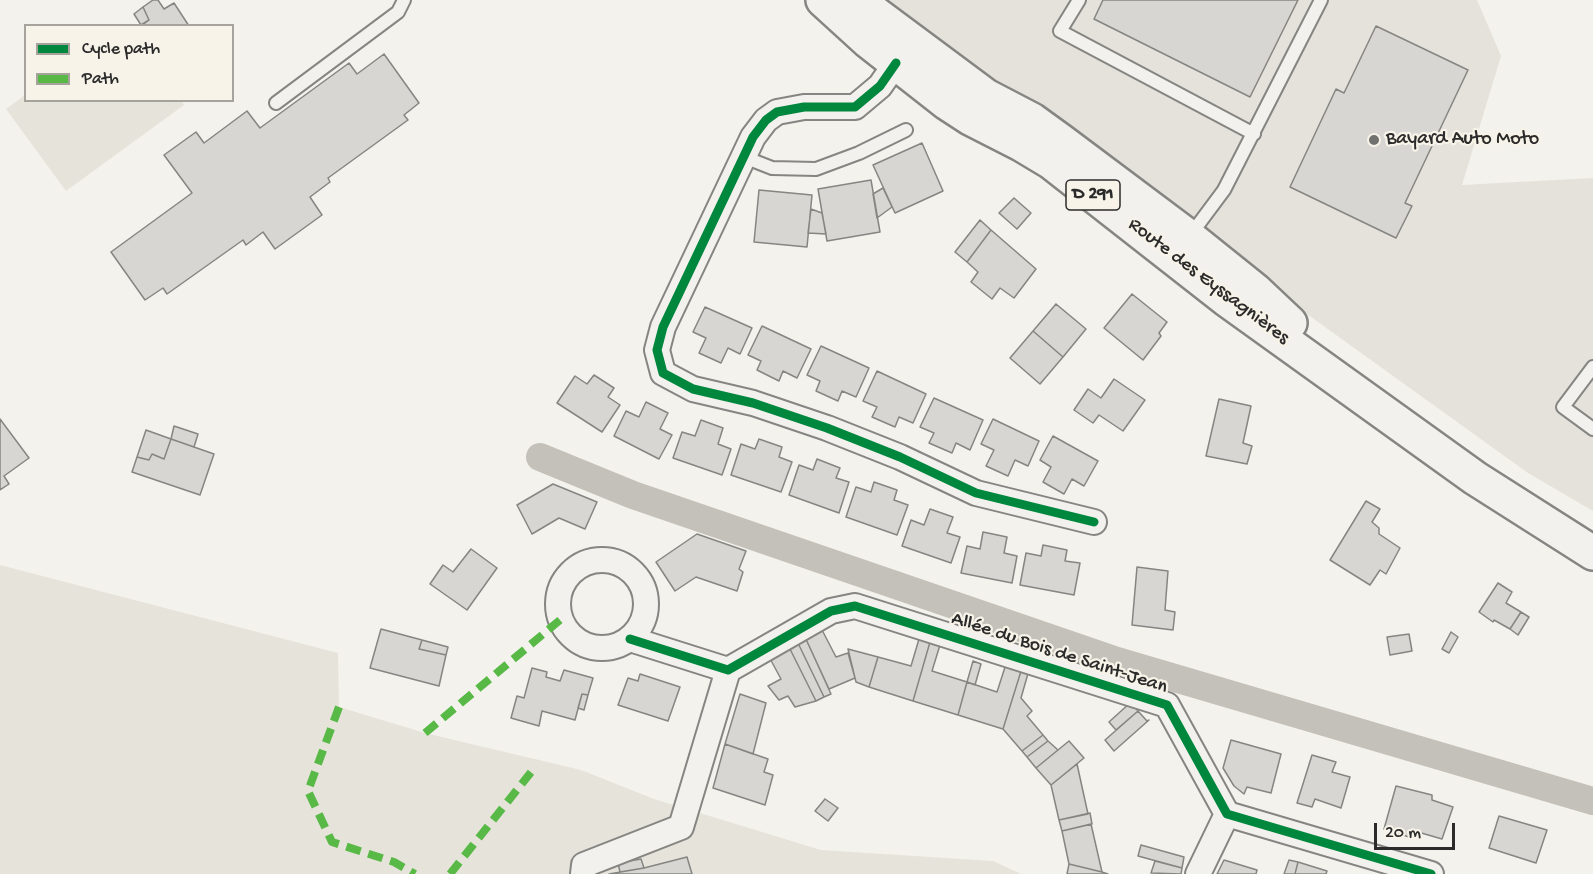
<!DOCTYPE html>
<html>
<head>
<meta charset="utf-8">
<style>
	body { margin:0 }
	#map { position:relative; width:1593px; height:874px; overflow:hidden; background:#f4f2ec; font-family:"Gochi Hand",sans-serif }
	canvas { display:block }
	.legend { position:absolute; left:24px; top:24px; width:210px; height:78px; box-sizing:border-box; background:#f7f3e8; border:2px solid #a5a39c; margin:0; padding:8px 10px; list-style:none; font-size:18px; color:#2b2b2b }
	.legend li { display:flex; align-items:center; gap:12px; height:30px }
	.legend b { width:30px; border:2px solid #a5a39c }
	.scale { position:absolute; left:1374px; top:823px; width:81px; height:27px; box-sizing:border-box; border:3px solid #2b2b2b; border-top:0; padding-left:8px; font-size:18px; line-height:21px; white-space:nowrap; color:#2b2b2b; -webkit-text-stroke:4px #f7f3e8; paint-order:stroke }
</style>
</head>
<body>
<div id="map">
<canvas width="1593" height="874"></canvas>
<ul class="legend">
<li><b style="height:8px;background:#00873e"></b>Cycle path</li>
<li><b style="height:8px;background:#58b947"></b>Path</li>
</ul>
<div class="scale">20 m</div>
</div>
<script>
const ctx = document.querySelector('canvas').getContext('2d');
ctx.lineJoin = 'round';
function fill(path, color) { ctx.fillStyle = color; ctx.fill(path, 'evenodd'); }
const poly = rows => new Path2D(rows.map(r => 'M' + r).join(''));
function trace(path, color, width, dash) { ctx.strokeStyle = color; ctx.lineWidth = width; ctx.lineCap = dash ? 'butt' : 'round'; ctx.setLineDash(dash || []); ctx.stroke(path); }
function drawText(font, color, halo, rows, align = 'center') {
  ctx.font = font + ' "Gochi Hand",sans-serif'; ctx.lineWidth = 4.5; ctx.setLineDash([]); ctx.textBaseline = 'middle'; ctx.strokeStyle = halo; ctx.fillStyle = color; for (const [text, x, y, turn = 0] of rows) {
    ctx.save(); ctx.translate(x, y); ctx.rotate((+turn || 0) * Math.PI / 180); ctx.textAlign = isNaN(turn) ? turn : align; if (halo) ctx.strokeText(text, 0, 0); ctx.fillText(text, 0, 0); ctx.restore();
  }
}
const built = poly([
	[886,0,1477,0,1501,56,1462,185,1593,178,1593,511,1528,473,1236,263,946,48]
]);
const green = poly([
	[25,95,26,100,181,100,184,105,66,191,6,109],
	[0,565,338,653,339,707,425,733,581,770,654,799,821,850,993,861,1021,874,0,874]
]);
const canal = poly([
	[540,457,633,495,1117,661,1593,801]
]);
const building = poly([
	[153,0,158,0,164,9,174,3,189,26,141,26,149,20,143,7,153,0],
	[1103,0,1298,0,1250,97,1094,19,1103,0],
	[143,7,149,20,141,25,134,14,143,7],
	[1376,26,1468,70,1405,203,1412,206,1396,238,1290,187,1336,89,1344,93,1376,26],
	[384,54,419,103,404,115,408,120,328,178,330,182,310,197,322,215,275,249,263,232,246,245,243,240,167,294,163,288,145,300,111,252,192,193,164,155,196,132,204,143,247,111,260,128,349,63,357,74,384,54],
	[922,143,943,191,895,213,873,165,922,143],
	[871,180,880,232,827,241,818,189,871,180],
	[883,188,892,207,877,218,873,194,883,188],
	[759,190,812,195,807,247,754,242,759,190],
	[1014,198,1031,213,1017,229,999,213,1014,198],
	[811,209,822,213,826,234,808,233,811,209],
	[980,220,991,230,967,262,955,252,980,220],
	[991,230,1036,269,1014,298,1000,288,992,299,971,282,978,272,967,262,991,230],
	[1132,294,1167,322,1159,333,1161,336,1143,360,1104,328,1132,294],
	[1056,304,1086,329,1063,357,1033,331,1056,304],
	[705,307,752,328,740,354,728,348,721,363,699,353,706,338,693,332,705,307],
	[762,326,811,349,797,378,783,371,779,381,757,370,761,361,748,355,762,326],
	[1033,331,1063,357,1040,384,1010,358,1033,331],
	[821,346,869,368,856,397,842,391,838,401,816,391,820,381,807,375,821,346],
	[877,371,926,394,913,423,899,417,895,427,872,417,877,407,863,401,877,371],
	[594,375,614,388,608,397,620,405,602,432,557,403,575,376,587,384,594,375],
	[1114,379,1145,400,1123,431,1099,415,1093,423,1074,410,1088,389,1101,398,1114,379],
	[934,398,983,420,970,450,956,443,952,453,929,443,934,433,920,427,934,398],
	[1219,399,1251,406,1243,443,1252,446,1247,464,1206,456,1219,399],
	[646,402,668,413,660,429,672,435,659,459,614,436,626,411,639,417,646,402],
	[0,419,29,458,4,476,9,484,0,490,0,419],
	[993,419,1039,441,1028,466,1015,460,1008,476,986,466,994,450,981,444,993,419],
	[701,420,723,428,718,444,731,449,722,475,673,458,682,432,695,436,701,420],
	[174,426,198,434,194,447,171,439,174,426],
	[146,430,171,439,164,459,152,454,149,460,137,457,146,430],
	[1053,436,1098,461,1084,486,1072,479,1064,494,1043,482,1051,467,1040,460,1053,436],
	[171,439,214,454,200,495,132,472,137,457,149,460,152,454,164,459,171,439],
	[759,439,782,447,779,457,792,462,781,492,731,475,741,444,755,449,759,439],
	[817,459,840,468,836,478,849,482,839,513,789,495,799,465,813,470,817,459],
	[874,482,897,490,894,500,908,505,897,535,846,517,856,487,871,492,874,482],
	[553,484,597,502,585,529,559,518,532,534,517,505,553,484],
	[1366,501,1380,509,1372,522,1379,528,1379,534,1400,548,1386,574,1380,570,1370,585,1330,560,1366,501],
	[930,509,953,517,947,533,960,537,951,563,902,546,911,520,924,525,930,509],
	[983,532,1007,537,1004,553,1017,556,1012,583,961,573,967,546,980,549,983,532],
	[697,534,746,551,739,569,743,572,737,591,696,577,675,591,656,562,697,534],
	[1043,545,1067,550,1065,561,1080,563,1074,595,1020,585,1026,553,1041,556,1043,545],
	[471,549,497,568,467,610,430,584,443,565,453,572,471,549],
	[1137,567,1168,571,1165,610,1175,612,1173,630,1132,625,1137,567],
	[1498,583,1512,592,1506,603,1521,612,1510,629,1494,620,1493,622,1479,612,1498,583],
	[1521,612,1529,617,1518,635,1510,629,1521,612],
	[821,628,836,657,848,653,855,678,829,689,805,637,821,628],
	[381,629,422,640,419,649,446,655,439,686,370,668,381,629],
	[1451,632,1458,637,1449,653,1442,649,1451,632],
	[1409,634,1412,651,1390,655,1387,637,1409,634],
	[805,637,831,694,824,697,797,641,805,637],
	[919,639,930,642,913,701,869,687,878,657,911,666,919,639],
	[422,640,448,647,446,655,419,649,422,640],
	[797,641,824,697,816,701,788,645,797,641],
	[930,642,940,645,932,671,967,682,958,715,913,701,930,642],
	[788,645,816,701,795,707,788,696,779,700,768,686,781,679,768,655,788,645],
	[848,649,878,657,869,687,856,682,848,649],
	[973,661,981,664,975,685,967,682,973,661],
	[1006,664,1022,668,1003,729,958,715,967,682,997,692,1006,664],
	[532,668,547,672,546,677,560,681,564,670,593,678,588,695,582,694,575,720,542,711,539,726,511,718,517,696,524,698,532,668],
	[1022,668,1029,670,1021,698,1032,711,1027,716,1043,735,1022,751,1003,729,1022,668],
	[640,674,680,687,668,721,618,705,628,678,638,681,640,674],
	[582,694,588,695,584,710,578,708,582,694],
	[740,694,766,703,753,754,725,744,740,694],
	[1131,702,1138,711,1116,730,1109,722,1131,702],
	[1138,711,1147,721,1149,720,1114,751,1105,740,1138,711],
	[1043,735,1048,741,1027,757,1022,751,1043,735],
	[1231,740,1281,754,1271,793,1247,787,1244,794,1234,786,1223,768,1231,740],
	[1048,741,1058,750,1036,768,1027,757,1048,741],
	[1069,741,1084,758,1051,785,1036,768,1069,741],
	[725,744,768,759,764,772,773,775,765,805,713,788,725,744],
	[1312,755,1336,762,1332,772,1350,777,1341,808,1315,799,1312,807,1297,803,1312,755],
	[1077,764,1088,814,1059,820,1051,785,1077,764],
	[1396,786,1432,795,1432,800,1453,807,1442,839,1411,830,1409,837,1384,829,1396,786],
	[825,799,838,808,828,821,815,811,825,799],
	[1090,813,1092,824,1062,831,1059,820,1090,813],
	[1499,816,1547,830,1536,863,1489,848,1499,816],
	[1091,824,1102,872,1069,864,1062,831,1091,824],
	[1141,845,1184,857,1182,868,1138,856,1141,845],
	[687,857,692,874,609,874,644,868,687,857],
	[641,859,644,868,620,872,618,863,641,859],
	[1224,860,1257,870,1256,874,1217,874,1224,860],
	[1289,860,1298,862,1295,874,1284,874,1289,860],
	[1155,861,1182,868,1181,874,1151,873,1155,861],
	[1298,862,1327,871,1326,874,1295,874,1298,862],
	[1069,864,1102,872,1108,874,1067,874,1069,864]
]);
const service = poly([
	[1079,0,1060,31,1254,134],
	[276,103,398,12,404,0],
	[744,157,772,168,816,169,859,153,906,130],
	[1189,237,1224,190,1321,0],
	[1593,367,1563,407,1593,429]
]);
const minor = poly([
	[896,63,880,86,855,107,804,107,777,112,766,120,753,137,663,327,657,350,663,373,693,389,753,403,827,428,900,457,976,493,1094,522],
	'558 604a44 44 0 1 1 88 0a44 44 0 1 1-88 0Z',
	[630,639,728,670,831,611,855,606,1167,705,1227,814,1431,874],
	[583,874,584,865,681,827,728,670],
	[1198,874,1227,814]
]);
const primary = poly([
	[823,0,868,41,947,103,970,118,1021,144,1051,162,1226,299,1475,478,1593,553],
	[857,0,986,96,1032,120,1061,141,1189,237,1255,290,1290,323]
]);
const quiet = poly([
	[339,707,308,791,332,842,394,862,415,874],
	[425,733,560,620],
	[450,874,536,766]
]);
const cycleway = poly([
	[896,63,880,86,855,107,804,107,777,112,766,120,753,137,663,327,657,350,663,373,693,389,753,403,827,428,900,457,976,493,1094,522],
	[630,639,728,670,831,611,855,606,1167,705,1227,814,1431,874]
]);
const markers = [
	[1374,140,6,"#71716f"]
];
const shields = [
	[1093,195,54]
];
const shieldNames = [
	["D 291",1093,195]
];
const poiNames = [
	["Bayard Auto Moto",1386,140]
];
const streetNames = [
	["Route des Eyssagnières",1208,282,37],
	["Allée du Bois de Saint-Jean",1059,654,18]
];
fill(built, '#e5e2db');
fill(green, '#e6e3da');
trace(canal, '#c4c1ba', 28);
fill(building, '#d7d6d2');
trace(building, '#858582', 1.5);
trace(service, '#858582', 16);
trace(minor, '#858582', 28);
trace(primary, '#858582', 38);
trace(service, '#f2f1ed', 12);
trace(minor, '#f2f1ed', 24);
trace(primary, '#f2f1ed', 33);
trace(quiet, '#58b947', 8, [15, 8]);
trace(cycleway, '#00873e', 9);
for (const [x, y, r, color] of markers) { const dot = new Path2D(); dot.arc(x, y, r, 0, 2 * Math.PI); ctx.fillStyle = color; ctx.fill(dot); trace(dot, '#f7f3e8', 2); }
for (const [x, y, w] of shields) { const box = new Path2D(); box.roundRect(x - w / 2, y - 15, w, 30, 4.5); ctx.fillStyle = '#f7f3e8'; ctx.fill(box); trace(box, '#2b2b2b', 1.5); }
drawText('bold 18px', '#2b2b2b', null, shieldNames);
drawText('20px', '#2b2b2b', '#f7f3e8', poiNames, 'left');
drawText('20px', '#2b2b2b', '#f7f3e8', streetNames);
</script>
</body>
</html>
